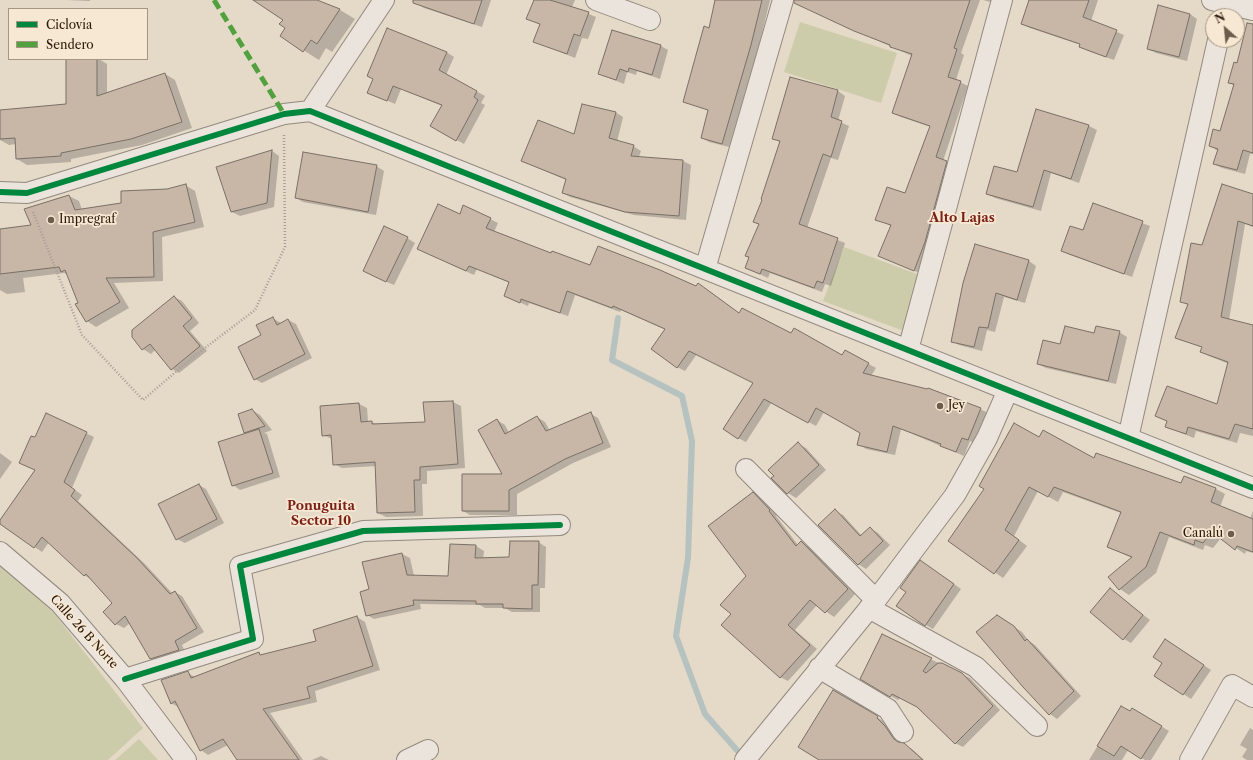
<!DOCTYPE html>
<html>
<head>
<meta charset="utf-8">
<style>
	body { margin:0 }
	#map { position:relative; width:1253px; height:760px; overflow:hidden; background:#e5d9c8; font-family:"Libre Caslon Text",serif }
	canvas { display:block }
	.legend { position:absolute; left:8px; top:8px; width:140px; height:52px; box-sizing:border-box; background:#f7e8d3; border:1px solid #a59583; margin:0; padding:5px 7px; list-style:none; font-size:12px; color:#2b190a }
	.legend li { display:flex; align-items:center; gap:8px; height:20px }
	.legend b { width:20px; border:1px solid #a59583 }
	.north { position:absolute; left:1205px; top:8px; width:40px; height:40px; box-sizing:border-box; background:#f7e8d3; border:1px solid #a59583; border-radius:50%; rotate:333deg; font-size:11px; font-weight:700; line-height:16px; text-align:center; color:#2b190a }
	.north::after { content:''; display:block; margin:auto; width:14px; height:18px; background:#6c5c4c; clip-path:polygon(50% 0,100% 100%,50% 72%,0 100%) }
</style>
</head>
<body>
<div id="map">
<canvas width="1253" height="760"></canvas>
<ul class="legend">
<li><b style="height:5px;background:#00873e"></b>Ciclovía</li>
<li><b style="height:5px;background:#51a13e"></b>Sendero</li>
</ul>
<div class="north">N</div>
</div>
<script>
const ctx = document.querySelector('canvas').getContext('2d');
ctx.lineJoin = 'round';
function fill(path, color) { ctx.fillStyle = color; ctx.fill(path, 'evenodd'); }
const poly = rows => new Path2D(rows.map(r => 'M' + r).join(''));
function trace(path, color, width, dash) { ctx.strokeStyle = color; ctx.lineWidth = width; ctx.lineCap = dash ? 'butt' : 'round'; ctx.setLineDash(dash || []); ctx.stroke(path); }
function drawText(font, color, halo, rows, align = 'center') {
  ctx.font = font + ' "Libre Caslon Text",serif'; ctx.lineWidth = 3.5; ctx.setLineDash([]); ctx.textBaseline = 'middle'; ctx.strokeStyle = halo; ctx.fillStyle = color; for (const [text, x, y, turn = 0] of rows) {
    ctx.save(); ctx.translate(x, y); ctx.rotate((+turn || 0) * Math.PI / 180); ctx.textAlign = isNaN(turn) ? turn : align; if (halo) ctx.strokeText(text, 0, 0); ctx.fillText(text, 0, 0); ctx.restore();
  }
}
const green = poly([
	[800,22,897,53,881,103,784,72],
	[844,247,925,277,904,331,823,301],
	[0,564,54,613,143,728,108,760,0,760],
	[139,739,158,760,115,760]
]);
const shadow = poly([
	[66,0,90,0,90,1],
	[260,0,314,0,340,10,355,19,332,52,326,48,319,60,281,36,286,28,284,19],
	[418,0,491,0,482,27,424,8,417,3],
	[535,0,575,0,572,7,596,17,588,39,582,38,575,58,534,41,540,25,528,18],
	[716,0,770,0,758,50,729,147,709,142,702,138,709,111,684,101,709,29],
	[807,0,980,0,961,53,964,55,956,80,968,86,943,161,954,166,922,274,879,256,891,226,876,219,906,194,931,127,901,117,893,113,912,56,812,11,804,7],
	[983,0,995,0,994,3],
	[1030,0,1098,0,1091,21,1124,35,1114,60,1088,51,1081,45,1030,28,1022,24],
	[1190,14,1197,19,1187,61,1156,53,1148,49],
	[1253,26,1253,154,1250,154,1245,174,1222,168,1214,164,1218,151,1210,146,1221,133,1234,86,1229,82],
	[613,31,661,46,668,50,660,79,637,71,636,75,627,72,624,84,599,74],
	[446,52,454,57,446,75,485,96,481,103,485,105,464,144,431,126,442,106,401,89,395,104,368,92],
	[67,59,99,59,107,64,107,93,165,74,175,80,192,128,142,145,71,159,71,162,27,165,17,159,16,144,9,145,0,140,0,111,67,105],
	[791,78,838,91,845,96,838,121,849,126,838,160,831,158,807,228,845,243,831,286,825,284,822,292,770,273,768,278,746,268,760,224,763,200,781,143,773,138],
	[1036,110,1089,126,1097,130,1079,183,1051,173,1041,211,995,198,987,194,1018,173],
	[615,112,623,117,617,142,633,146,641,151,639,157,683,161,691,165,686,220,634,215,570,197,563,193,566,180,522,161,575,136],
	[272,151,279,156,274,207,240,216,232,212,217,168],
	[376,166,384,171,376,215,303,202,296,198],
	[185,185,195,191,204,227,162,237,163,281,114,283,129,308,96,327,87,321,69,275,64,273,23,278,25,292,7,294,0,290,0,230,33,226,25,210,69,196,79,201,82,210,122,203],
	[1253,195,1253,227,1245,224,1229,320,1253,326,1253,436,1240,433,1237,443,1196,431,1194,438,1166,427,1168,422,1157,416,1218,405,1229,364,1209,356,1201,352,1203,348,1176,337,1188,305,1182,302,1203,246],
	[1093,205,1150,226,1132,277,1070,255,1062,251,1084,232],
	[460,215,490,219,498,223,494,232,552,254,591,267,706,289,740,314,842,357,845,351,876,368,871,376,980,409,988,413,976,444,970,441,964,456,901,429,895,455,866,449,859,444,861,433,824,412,816,426,772,402,746,442,738,438,754,383,697,354,685,371,677,367,666,330,621,310,620,312,575,295,568,316,529,303,528,306,505,296,510,283,477,269,474,275,418,249],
	[407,238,415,243,394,285,371,275],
	[975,245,1029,261,1036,266,1025,303,1004,297,995,332,987,330,982,351,959,345,952,341],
	[174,297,182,301,199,323,190,331,207,351,179,373,172,369,156,349,151,354,143,349,133,337],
	[272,318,281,323,288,320,296,324,312,358,262,383,255,379,263,336],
	[1119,332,1127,337,1116,384,1046,368,1038,364,1061,346,1095,334],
	[453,402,461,406,465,468,427,471,427,484,422,484,423,516,386,517,378,513,377,466,342,468,334,464,332,439,323,435,359,404,367,408,368,422,372,422,377,425,426,423,424,403],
	[252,410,260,415,272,430,264,433,267,434,280,477,240,490,233,485,247,434,245,432],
	[591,414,598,418,611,447,573,463,517,494,517,515,470,515,463,511,503,475,497,420,505,425,509,433,537,417,545,422,550,431],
	[47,415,94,437,72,488,82,495,78,501,144,563,172,593,175,592,182,596,204,632,182,645,186,654,159,663,151,658,130,623,124,628,116,624,114,603,92,580,84,575,49,542,42,552,0,523,36,471,20,463,36,439],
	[1039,438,1095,460,1182,484,1185,477,1216,489,1225,494,1220,507,1250,519,1253,511,1253,553,1246,551,1245,554,1221,538,1213,548,1205,545,1203,550,1169,537,1156,573,1129,595,1120,589,1109,577,1132,558,1108,547,1121,513,1063,492,1058,502,1038,491,1014,536,1027,546,1003,578,950,541],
	[798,444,806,448,826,470,796,498,788,493,773,478],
	[0,453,12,462,0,479],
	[199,485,206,489,224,523,185,543,177,539],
	[753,493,760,498,777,515,776,516,798,545,801,542,809,547,855,594,834,617,817,605,795,630,817,649,788,681,780,677,733,614,747,577],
	[835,511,843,515,862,536,870,528,878,533,890,545,866,569,858,564],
	[538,542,546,547,545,588,540,588,540,612,512,612,505,608,485,608,480,605,420,604,421,609,374,619,367,615,370,590,363,563,402,554,410,558,414,576,449,577,476,546,484,551,483,559,510,558],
	[928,566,961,589,933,629,926,625],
	[1110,589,1150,620,1131,643,1124,639],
	[997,616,1022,632,1029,641,1035,645,1081,696,1057,719,1050,714],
	[357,617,365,622,380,670,315,691,317,702,270,713,303,760,239,760,228,745,208,755,201,750,180,708,171,703,188,673,195,677,258,653,262,656,317,642],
	[882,636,970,678,1000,710,963,747,955,743,919,708,900,698,898,700,861,679],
	[1173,645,1211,670,1191,699,1155,675],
	[833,691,885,722,884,723,893,731,901,744,912,749,924,760,821,760],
	[1121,708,1130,713,1132,709,1169,731,1151,760,1145,760,1128,750,1122,760,1089,760],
	[1250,728,1253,730,1253,760,1247,760,1242,757,1247,749,1240,745],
	[321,756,329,760,312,760]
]);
const stream = poly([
	[618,318,612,360,682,396,692,441,688,558,676,636,705,714,743,757]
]);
const building = poly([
	[253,0,317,0,340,9,317,44,311,40,303,52,280,36,285,28,279,24,283,20,253,0],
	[413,0,482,0,474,24,413,3,413,0],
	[534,0,550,0,589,12,580,36,574,34,567,54,533,42,540,24,526,19,534,0],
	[715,0,762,0,751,45,722,144,701,138,708,110,683,102,704,26,709,28,715,0],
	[794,0,970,0,954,48,957,49,948,77,961,81,936,157,947,161,925,242,914,271,878,256,891,225,875,220,887,187,905,193,930,126,892,113,912,54,890,47,890,45,854,31,794,3,794,0],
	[1029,0,1089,0,1083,17,1117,30,1106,57,1079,47,1080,44,1021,24,1029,0],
	[1158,5,1190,14,1179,57,1147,49,1158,5],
	[1247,23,1253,24,1253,153,1243,150,1237,170,1213,164,1218,149,1209,146,1213,129,1220,131,1234,84,1228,83,1234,62,1237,63,1247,23],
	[387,28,447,52,439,70,477,91,474,97,478,100,456,141,430,126,442,105,393,86,387,101,367,93,373,79,367,76,387,28],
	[612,30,661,45,652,75,629,68,628,72,620,69,616,80,598,74,612,30],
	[66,59,97,59,97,96,165,73,182,122,131,139,61,153,61,156,16,159,15,138,0,139,0,110,66,104,66,59],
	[790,77,838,90,831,117,842,121,831,157,823,154,799,224,838,238,823,283,817,281,814,288,762,269,760,274,745,268,749,257,745,256,759,224,753,222,762,200,761,199,780,141,772,139,790,77],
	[582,104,616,112,609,138,634,145,631,156,683,160,679,216,625,212,562,193,566,179,521,161,538,120,574,134,582,104],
	[1036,109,1089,125,1071,179,1044,170,1033,207,986,194,994,166,1017,172,1036,109],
	[272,150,267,203,231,212,216,167,272,150],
	[303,152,377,165,368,212,295,198,303,152],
	[186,184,195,222,153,232,154,277,106,278,120,302,86,322,75,304,78,303,65,270,61,272,59,267,0,274,0,229,31,225,24,209,69,195,75,210,121,203,121,191,167,189,186,184],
	[1222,184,1253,194,1253,226,1238,221,1221,317,1253,325,1253,429,1235,424,1229,439,1188,427,1186,434,1165,427,1167,421,1155,416,1167,386,1217,404,1228,362,1200,352,1202,347,1175,338,1188,304,1180,302,1191,243,1202,245,1222,184],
	[1093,203,1143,221,1124,274,1061,251,1070,226,1083,230,1093,203],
	[438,204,460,214,463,205,491,218,486,228,551,253,552,251,590,265,598,246,660,270,696,286,698,283,739,313,742,308,791,333,794,328,842,355,845,350,869,363,863,373,927,389,928,388,981,408,968,440,962,438,956,452,940,446,941,444,893,426,887,452,857,445,860,433,816,408,808,423,764,399,738,439,723,429,753,383,689,351,677,368,651,349,665,329,613,306,612,308,567,291,560,313,521,299,520,303,504,296,509,282,469,266,466,271,417,249,438,204],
	[384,226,408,237,386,282,363,271,384,226],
	[975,244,1029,260,1017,300,996,293,988,328,979,327,974,347,951,342,963,283,975,244],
	[174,296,192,318,183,326,200,346,171,370,150,344,142,350,132,337,132,330,174,296],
	[273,317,277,325,288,319,305,354,254,380,238,347,261,335,256,325,273,317],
	[1065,326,1094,333,1096,326,1120,331,1108,381,1037,364,1043,340,1060,344,1065,326],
	[453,401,458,464,420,467,420,480,414,480,415,512,377,513,375,462,333,465,331,435,322,436,320,406,359,403,361,422,372,421,372,424,425,422,423,402,453,401],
	[252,409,265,426,244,433,238,414,252,409],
	[591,412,603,443,565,459,509,490,509,511,462,511,462,474,502,474,478,430,497,419,505,434,537,416,546,431,591,412],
	[46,413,87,432,64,482,75,490,71,496,137,558,170,594,175,591,197,628,175,641,179,650,150,659,125,616,115,625,103,612,112,603,86,574,84,576,42,537,34,548,0,524,0,520,35,470,19,463,31,436,35,437,46,413],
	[1014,423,1039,437,1043,430,1094,458,1096,453,1181,483,1184,476,1216,488,1211,502,1253,519,1253,552,1237,546,1235,550,1212,532,1203,543,1195,540,1194,545,1160,532,1146,567,1119,590,1108,577,1132,557,1107,547,1121,512,1054,487,1048,497,1029,487,1005,530,1019,540,994,574,948,541,984,489,979,486,1014,423],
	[259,429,273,473,232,486,218,442,259,429],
	[798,442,819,465,787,494,771,478,774,476,768,470,798,442],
	[199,484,217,519,176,540,158,504,199,484],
	[753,492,770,510,769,511,796,546,801,541,848,589,825,613,810,600,788,625,810,645,780,678,721,625,731,614,720,605,746,576,708,526,753,492],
	[835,509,860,536,870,527,883,541,858,565,818,525,835,509],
	[510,541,539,541,538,585,532,585,532,609,503,608,503,604,476,604,476,601,413,600,414,605,366,616,360,592,369,589,362,562,402,553,407,575,448,576,450,544,476,545,475,558,509,557,510,541],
	[920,560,954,584,925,626,896,606,906,592,900,588,920,560],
	[1110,588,1143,615,1123,640,1090,612,1110,588],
	[997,615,1014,626,1025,641,1027,639,1074,691,1049,715,1023,687,976,632,997,615],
	[357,616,373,666,307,687,310,698,263,709,299,760,237,760,223,739,200,751,175,701,171,704,161,680,188,671,191,678,259,652,260,655,316,641,313,630,357,616],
	[882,634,932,658,923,671,926,673,938,663,942,663,962,673,993,706,955,744,917,707,892,694,890,697,860,679,882,634],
	[1165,639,1204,665,1183,695,1154,676,1162,663,1153,657,1165,639],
	[833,690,878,716,877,718,885,726,894,739,898,742,904,743,923,760,819,760,798,747,833,690],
	[1121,706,1130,711,1132,708,1162,726,1141,759,1121,746,1114,756,1097,746,1121,706]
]);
const path = poly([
	[33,212,82,335,143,400,193,357,255,310,285,247,284,135]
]);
const minor = poly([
	[596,0,650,20],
	[1212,0,1253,10],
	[310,111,384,0],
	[0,192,27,193,284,114,310,111,1253,488],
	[705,269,783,0],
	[908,350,1002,0],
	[1128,438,1218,40],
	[746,469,876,600],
	[0,552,60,603,125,679,186,760],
	[869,608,976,667,1037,726],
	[819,668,888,709,903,732],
	[125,679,253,639,240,566,363,531,560,525],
	[407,760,428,750],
	[745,760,876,600,955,495,987,438,1008,390],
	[1190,760,1232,685,1253,697]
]);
const quiet = poly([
	[214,0,284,114]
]);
const cycleway = poly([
	[0,192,27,193,284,114,310,111,1253,488],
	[125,679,253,639,240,566,363,531,560,525]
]);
const markers = [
	[51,220,4,"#6c5c4c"],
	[940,406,4,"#6c5c4c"],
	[1231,534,4,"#6c5c4c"]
];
const poiNames = [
	["Impregraf",59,220],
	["Jey",948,406],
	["Canalú",1223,534,"right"]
];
const streetNames = [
	["Calle 26 B Norte",84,632,48]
];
const neighbourhoodNames = [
	["Alto Lajas",962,218],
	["Ponuguita",321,506],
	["Sector 10",321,521]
];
fill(green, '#ccccab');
fill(shadow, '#0003');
trace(stream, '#b5c2c0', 6);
fill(building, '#c8b6a6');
trace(building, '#797066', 1);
trace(minor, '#938a7f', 22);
trace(path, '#a59e97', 2.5, [1, 2]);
trace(minor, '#eae4dc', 20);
trace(quiet, '#51a13e', 5, [10, 5]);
trace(cycleway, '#00873e', 6);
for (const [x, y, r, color] of markers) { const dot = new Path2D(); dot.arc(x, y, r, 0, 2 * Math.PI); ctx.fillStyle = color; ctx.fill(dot); trace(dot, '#f7e8d3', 1.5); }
drawText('12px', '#2b190a', '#f7e8d3', poiNames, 'left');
drawText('12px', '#2b190a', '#f7e8d3', streetNames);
drawText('bold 13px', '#7a1f14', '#f7e8d3', neighbourhoodNames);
</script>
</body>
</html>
